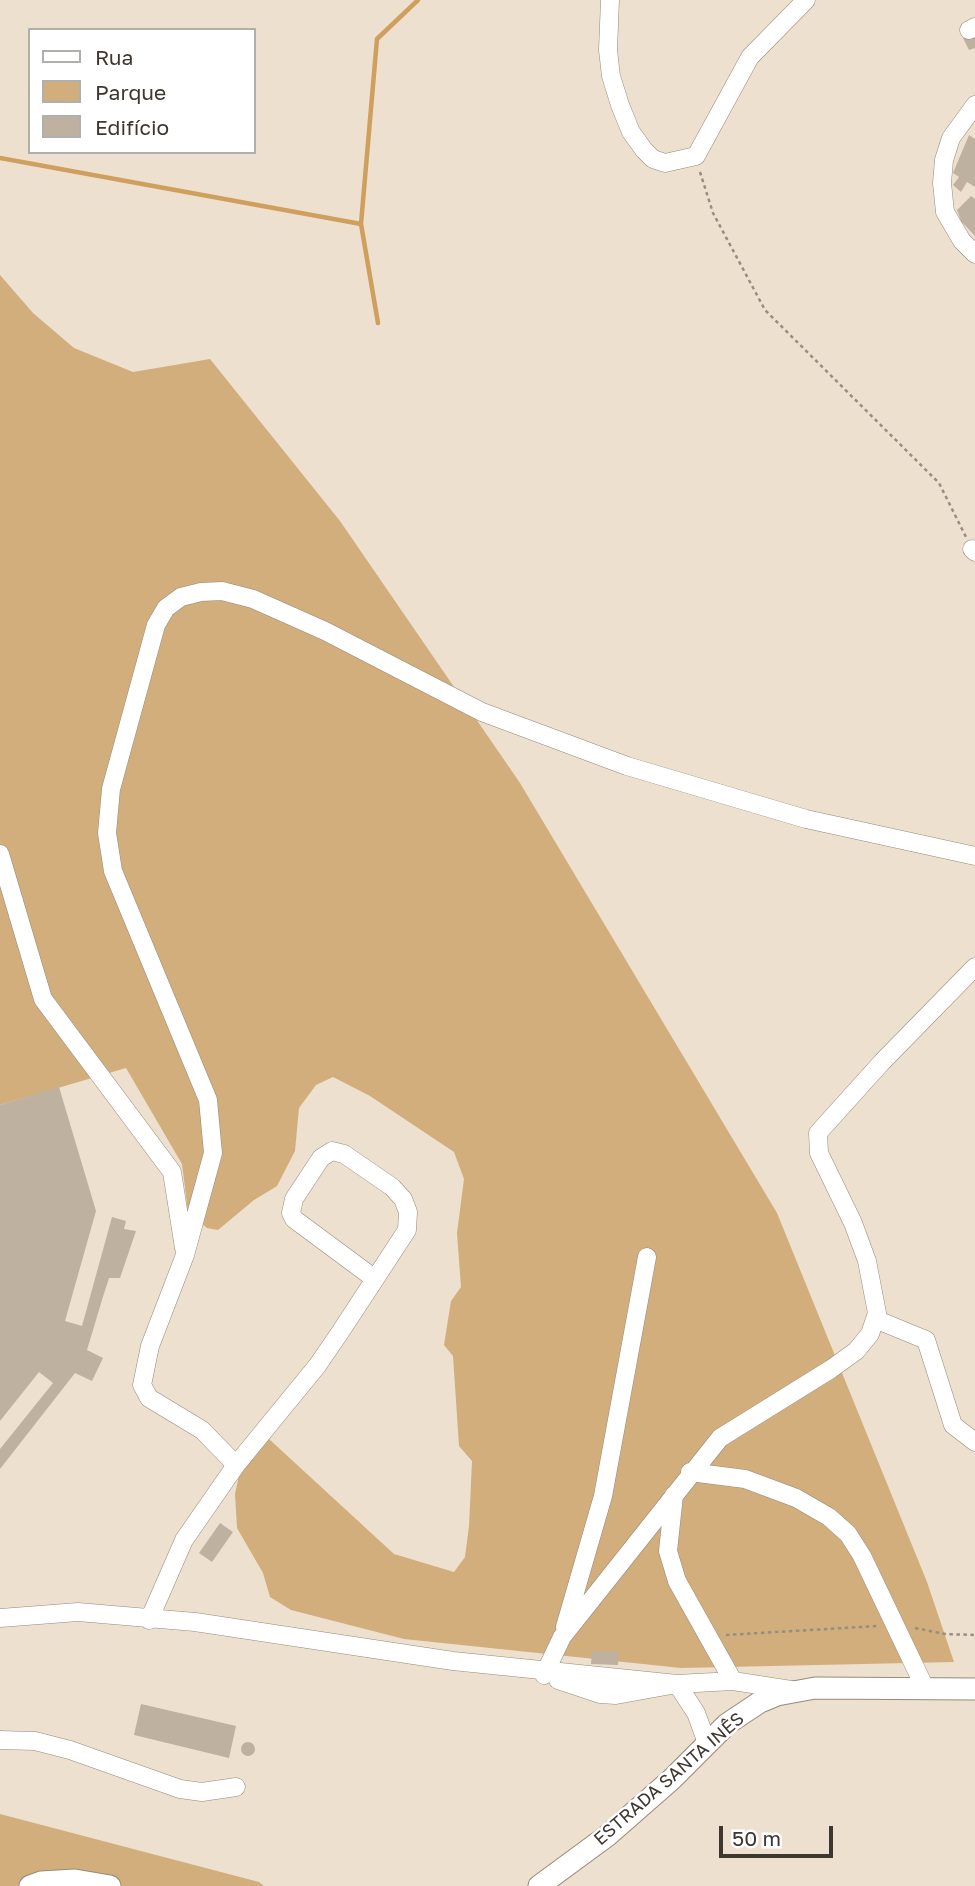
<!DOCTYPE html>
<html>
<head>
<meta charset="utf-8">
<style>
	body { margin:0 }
	#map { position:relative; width:975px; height:1886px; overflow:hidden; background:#eee0ce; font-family:"Golos Text",sans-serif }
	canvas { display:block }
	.legend { position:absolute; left:28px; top:28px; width:228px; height:126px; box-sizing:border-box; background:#fff; border:2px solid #b1afac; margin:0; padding:9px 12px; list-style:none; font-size:21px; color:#3d3730 }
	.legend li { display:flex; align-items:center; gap:14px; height:35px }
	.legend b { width:35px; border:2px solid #b1afac }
	.scale { position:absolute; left:719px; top:1826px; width:114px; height:32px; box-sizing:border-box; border:4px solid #3d3730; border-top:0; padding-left:9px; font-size:21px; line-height:24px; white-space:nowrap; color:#3d3730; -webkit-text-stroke:5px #fff; paint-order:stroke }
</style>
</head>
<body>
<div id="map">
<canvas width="975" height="1886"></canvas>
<ul class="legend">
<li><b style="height:9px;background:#fff"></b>Rua</li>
<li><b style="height:19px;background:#d2ae7c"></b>Parque</li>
<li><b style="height:19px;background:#beb19f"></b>Edifício</li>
</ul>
<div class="scale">50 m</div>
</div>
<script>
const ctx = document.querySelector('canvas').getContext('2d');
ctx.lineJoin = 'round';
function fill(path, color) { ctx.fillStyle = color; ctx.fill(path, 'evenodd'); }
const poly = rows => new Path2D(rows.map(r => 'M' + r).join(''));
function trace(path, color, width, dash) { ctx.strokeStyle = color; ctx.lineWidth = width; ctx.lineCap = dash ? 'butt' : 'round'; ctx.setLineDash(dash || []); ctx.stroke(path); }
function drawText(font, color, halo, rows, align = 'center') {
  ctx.font = font + ' "Golos Text",sans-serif'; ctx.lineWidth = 5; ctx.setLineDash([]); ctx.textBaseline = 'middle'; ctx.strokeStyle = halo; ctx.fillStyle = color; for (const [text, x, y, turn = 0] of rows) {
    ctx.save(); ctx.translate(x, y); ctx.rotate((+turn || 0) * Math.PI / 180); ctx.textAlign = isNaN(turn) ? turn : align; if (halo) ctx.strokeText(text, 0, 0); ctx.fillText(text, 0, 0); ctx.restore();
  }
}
const green = poly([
	[0,275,33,313,74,348,133,372,210,359,340,521,520,783,777,1213,927,1582,954,1662,681,1668,404,1639,291,1610,270,1597,263,1573,237,1528,235,1494,240,1471,269,1439,394,1554,454,1572,465,1557,469,1526,472,1461,459,1446,453,1356,444,1345,451,1301,461,1287,457,1233,464,1179,454,1152,370,1096,333,1077,316,1085,299,1108,295,1151,277,1186,254,1200,218,1230,207,1228,188,1212,182,1164,126,1068,0,1105],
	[0,1814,259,1882,264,1886,0,1886]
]);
const stream = poly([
	[0,158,361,224],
	[378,323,361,224,377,39,418,0]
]);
const building = poly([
	[975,34,975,48,969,50,963,38],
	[969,135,975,139,975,187,967,182,961,192,953,185,959,177,953,173],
	[971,196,975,199,975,236,961,221,957,210],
	[59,1087,96,1211,65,1321,82,1326,112,1217,126,1221,124,1229,136,1231,120,1278,109,1278,102,1300,87,1350,103,1358,92,1381,75,1373,0,1469,0,1449,53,1383,39,1372,0,1421,0,1105],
	[220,1523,233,1532,212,1562,199,1553],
	[592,1651,619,1652,618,1665,591,1664],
	[141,1704,236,1726,229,1758,134,1735],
	'241 1749a7 7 0 1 1 14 0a7 7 0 1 1-14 0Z'
]);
const path = poly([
	[700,172,713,213,765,310,939,483,966,537],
	[915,1628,945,1634,975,1635],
	[726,1635,877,1626]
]);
const minor = poly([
	[610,0,608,50,611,76,620,105,631,132,644,150,653,159,665,163,696,156,750,57,806,0],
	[969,30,975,27],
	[975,105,951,138,944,160,942,183,945,212,962,241,975,254],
	[972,549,975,552],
	[0,854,43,999,172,1172,184,1248],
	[875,1319,926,1340,953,1425,975,1442],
	[236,1465,317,1366,341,1331,375,1279,407,1230,408,1212,403,1199,392,1187,344,1154,332,1151,321,1158,294,1199,291,1213,294,1219,375,1279],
	[690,1472,745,1479,796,1498,829,1517,848,1534,862,1556,925,1688],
	[674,1495,668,1551,677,1581,733,1681],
	[0,1618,78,1612,195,1622,453,1661,677,1684],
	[149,1620,184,1540,236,1465,202,1430,149,1398,142,1385,150,1346,185,1255,213,1153,208,1100,113,871,107,833,111,789,156,625,166,608,181,597,201,592,222,591,253,599,325,631,482,712,627,766,806,819,975,856],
	[565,1627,603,1496,647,1257],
	[544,1675,562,1637,720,1438,831,1369,856,1351,870,1334,877,1313,867,1261,853,1223,819,1153,818,1133,882,1062,975,967],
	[558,1680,600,1694,616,1695,677,1684,733,1681,791,1690],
	[677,1684,696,1713,707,1743],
	[0,1740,35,1741,70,1750,180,1789,202,1792,236,1787]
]);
const major = poly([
	[30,1886,41,1882,75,1880,110,1886],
	[539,1886,607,1836,672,1779,727,1724,760,1702,777,1695,815,1688,975,1689]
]);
const streetNames = [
	["ESTRADA SANTA INÊS",669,1779,-41]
];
fill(green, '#d2ae7c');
trace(stream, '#ce9f5d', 4.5);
fill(building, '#beb19f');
trace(minor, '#968979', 19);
trace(major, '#968979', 23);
trace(path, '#978d80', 2.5, [3.5, 3.5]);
trace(minor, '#fff', 18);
trace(major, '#fff', 21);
drawText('18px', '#3d3730', '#fff', streetNames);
</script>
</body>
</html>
